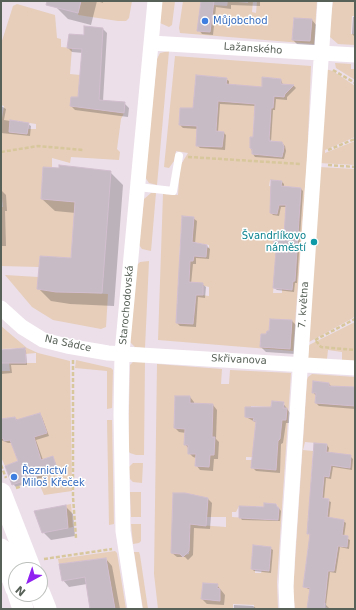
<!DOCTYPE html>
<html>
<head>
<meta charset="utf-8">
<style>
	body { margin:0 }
	#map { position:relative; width:356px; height:610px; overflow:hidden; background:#ecdfe9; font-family:"DejaVu Sans",sans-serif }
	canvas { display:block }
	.frame { position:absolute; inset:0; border:2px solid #586158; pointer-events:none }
	.north { position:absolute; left:8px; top:562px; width:40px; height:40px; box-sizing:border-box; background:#fff; border:1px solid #bcc0bc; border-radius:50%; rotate:220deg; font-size:11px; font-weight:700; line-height:16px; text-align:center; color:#586158 }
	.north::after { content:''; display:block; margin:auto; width:14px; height:18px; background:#9021f1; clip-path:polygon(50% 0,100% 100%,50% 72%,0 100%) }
</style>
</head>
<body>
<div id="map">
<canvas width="356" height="610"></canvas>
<div class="frame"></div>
<div class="north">N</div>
</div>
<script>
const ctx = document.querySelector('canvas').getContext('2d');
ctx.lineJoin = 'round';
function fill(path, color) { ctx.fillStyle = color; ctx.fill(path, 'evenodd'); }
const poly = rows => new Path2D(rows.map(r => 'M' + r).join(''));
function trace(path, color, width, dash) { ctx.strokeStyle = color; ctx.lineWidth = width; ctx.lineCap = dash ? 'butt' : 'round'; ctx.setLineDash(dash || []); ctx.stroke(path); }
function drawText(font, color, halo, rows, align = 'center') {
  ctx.font = font + ' "DejaVu Sans",sans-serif'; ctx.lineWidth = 3; ctx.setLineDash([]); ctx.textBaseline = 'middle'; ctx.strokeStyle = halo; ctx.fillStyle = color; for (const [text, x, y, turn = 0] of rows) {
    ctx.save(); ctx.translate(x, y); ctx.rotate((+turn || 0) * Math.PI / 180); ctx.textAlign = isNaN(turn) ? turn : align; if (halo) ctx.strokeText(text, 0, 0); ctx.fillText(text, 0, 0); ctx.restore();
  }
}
const green = poly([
	[81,1,132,1,129,18,126,21,118,21,78,15],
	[162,1,175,1,172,25,169,27,160,23],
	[183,1,201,1,198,31,210,32,213,5,227,6,228,1,248,3,248,1,253,1,252,12,256,13,257,1,317,1,314,44,180,33,179,28],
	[294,18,312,20,310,41,292,40],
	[333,1,355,1,355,16,352,16,351,34,355,34,355,45,338,44,330,37,329,32],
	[17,4,55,15,57,38,61,39,61,47,72,48,70,74,80,75,78,107,124,113,121,119,117,149,120,152,119,160,71,157,70,163,52,158,52,167,43,167,41,199,75,202,71,258,40,256,39,267,1,266,1,207,3,207,1,190,1,125,4,106,1,105,1,44,13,6],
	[10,120,36,124,36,129,28,129,28,133,25,134,9,132],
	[169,51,157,185,149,183,145,177,157,59,160,53],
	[175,56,311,66,307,161,293,351,158,340,163,194,178,195,180,166,188,153,176,151,174,161,169,168,164,167],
	[196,75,227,78,226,90,244,86,243,103,194,99],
	[263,77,281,79,281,84,287,84,289,86,285,92,284,97,274,97,273,108,256,107,261,98],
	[180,108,192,108,191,126,179,125],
	[254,115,270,116,269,138,272,141,281,142,283,144,284,152,280,156,252,154,252,149,250,148,250,137,253,137],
	[216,131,223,132,222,147,196,146],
	[270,180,282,181,281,186,301,188,300,206,270,204,276,187,269,186],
	[182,216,194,217,192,242,209,245,209,248,207,248,206,256,194,256,193,261,179,260],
	[282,235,296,235,296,253,273,251,274,238,281,239],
	[275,270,295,271,295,281,282,289,282,293,273,293],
	[179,273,189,282,209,287,209,296,193,294,193,306,195,306,195,309,193,309,193,324,176,323],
	[270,319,292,320,290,349,260,347,261,334,266,334,267,331,269,331],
	[335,63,351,64,351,69,355,69,355,80,336,68],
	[325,69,333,71,355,86,355,137,325,150,325,153,355,141,355,165,319,163],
	[319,167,355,169,355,315,353,318,309,342],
	[151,193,156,193,151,251,142,249,139,245,144,199],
	[149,261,145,348,135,347,130,342,137,265,140,262],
	[5,275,38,277,51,291,108,294,106,327,101,329,53,320,32,307],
	[355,322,355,361,342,360,342,352,328,350,327,359,308,358,309,345],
	[1,326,27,348,38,353,70,361,72,491,44,495,36,476,57,469,53,456,41,460,37,446,15,453,18,461,5,466,1,457,1,439,3,438,4,441,16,439,19,435,15,417,1,419,1,371,10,371,9,363,25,362,24,348,1,349],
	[36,353,36,363,26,363,25,354],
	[40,413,46,433,35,433,30,416],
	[76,360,111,368,113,370,112,408,107,409,107,371,75,368],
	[145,360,144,455,136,455,130,453,128,451,130,365,134,361],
	[157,364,222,369,221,384,229,384,230,370,291,373,277,582,278,609,254,609,254,605,233,604,233,609,158,609,154,574],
	[175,396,190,396,190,403,213,405,211,437,215,437,214,455,210,455,209,467,195,466,196,454,188,453,188,445,184,444,185,435,203,430,174,428],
	[272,401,284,402,286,420,245,417,246,407,251,409,251,406,271,407],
	[256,421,279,434,280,439,279,440,254,440],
	[246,457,277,458,276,469,252,468,252,460,246,460],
	[173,493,185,493,185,499,199,497,208,498,207,517,226,517,226,527,185,524,172,529],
	[264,503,276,504,279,508,278,520,232,517,232,512,236,512,239,506,250,507,256,510,256,506,264,507],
	[172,532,190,532,189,554,185,555,180,554],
	[253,545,270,547,269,571,262,570,261,573,255,573,255,570,251,569],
	[203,583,217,584,217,588,220,589,220,601,201,599],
	[312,374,355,377,355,387,329,386,329,383,313,381,313,393,316,393,315,403,355,406,355,609,330,609,326,607,326,603,309,601,307,609,295,609,293,592,307,380,308,377],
	[305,442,327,444,326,452,347,468,327,465,326,468,330,469,329,477,324,476,323,485,311,483,313,451,303,450],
	[311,497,329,499,325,536,307,534],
	[348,536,338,546,334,571,323,570,327,580,326,590,303,587,308,549],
	[107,420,112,420,114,524,109,525],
	[133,463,143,463,142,483,133,482,130,479,129,467],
	[130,492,141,492,141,517,131,517],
	[71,504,73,527,68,528,66,505],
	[131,524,141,524,141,541,139,543,133,544],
	[115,551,117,553,126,609,115,609,106,558,59,564,58,559],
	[134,552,139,552,140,555,148,609,143,609]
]);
const shadow = poly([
	[56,1,103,1,103,3,97,1,91,25,68,19,55,6],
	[202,1,260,1,260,6,231,5,231,9,216,7,213,35,202,34,199,30],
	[353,17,355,17,355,37,352,34],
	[312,20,317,26,315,46,298,45,293,40],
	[103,29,107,33,103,101,124,103,129,108,128,117,75,110,71,106,79,98,83,53,72,52,68,48,85,36],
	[226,79,229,81,229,86,263,88,281,80,283,85,294,86,296,88,287,97,287,100,276,99,275,110,273,110,271,142,282,143,285,146,286,151,284,159,255,157,253,154,251,148,253,138,256,106,220,104,218,132,223,132,226,135,225,150,200,148,197,145,198,129,183,128,180,125],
	[1,106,6,109,4,120,28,124,31,126,30,136,1,133],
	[60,169,110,172,123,185,114,306,70,304,51,301,39,289,72,260,76,213,55,211,42,199],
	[282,182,284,184,284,187,301,189,303,191,297,283,295,283,294,292,277,290,274,288,276,253,274,250,285,236,287,207,281,207,279,216,273,215,271,213],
	[2,191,6,195,7,211,5,211,6,246,1,246],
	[193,218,197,221,195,244,207,246,210,249,209,259,196,258,196,264,193,264,191,284,202,284,206,287,205,298,198,297,196,327,180,326,177,323],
	[292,321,297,326,295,354,266,352,261,347,270,332],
	[24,349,26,351,27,365,11,365,12,373,1,374,1,350],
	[329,384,332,387,355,388,355,409,319,406,316,403,316,396,313,392],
	[190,397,194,402,194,405,213,405,217,410,216,439,219,442,218,459,214,459,213,471,200,470,196,465,196,458,193,457,189,453,189,449,185,444,186,433,179,432,175,428],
	[283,403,290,413,289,423,286,423,283,443,281,444,280,473,256,471,252,467,257,423,246,417,272,408],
	[40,414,42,417,49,436,36,440,43,460,53,457,59,472,16,487,13,484,19,462,12,443,8,443,1,440,1,420,15,418,18,420],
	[327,445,329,448,328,454,350,456,353,459,352,470,333,467,331,479,326,478,324,499,331,502,329,519,343,521,346,523,344,537,350,540,349,549,340,547,336,573,330,572,326,605,330,609,308,609,311,590,304,587,311,536,308,533],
	[174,494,208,499,212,503,210,529,194,528,193,555,188,560,185,557,177,557,172,553],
	[65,506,73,514,75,536,51,540,43,532],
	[277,506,281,511,280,521,242,520,240,517,265,508],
	[270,548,273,550,271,573,254,571,252,569],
	[106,559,112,566,120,609,91,609,87,584,69,587,63,580],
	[217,585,225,595,224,605,207,604,202,599],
	[234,605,253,606,257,609,234,609]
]);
const building = poly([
	[47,1,81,1,78,13,46,5,47,1],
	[201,1,214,1,210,32,197,31,201,1],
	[294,18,312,19,310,41,292,40,294,18],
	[84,26,103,28,99,100,125,102,124,113,70,106,71,97,78,97,82,49,67,48,69,34,84,35,84,26],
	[196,75,227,78,226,84,262,87,262,77,281,79,281,84,294,85,285,94,284,97,274,96,273,108,271,108,269,141,282,142,284,147,282,157,252,154,252,149,250,148,250,137,253,137,255,104,218,101,216,131,224,132,222,147,196,146,197,126,179,125,180,108,193,108,196,75],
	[10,120,29,123,27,134,9,132,10,120],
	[59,165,111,171,102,293,56,292,37,289,40,256,71,258,75,202,41,199,43,167,59,168,59,165],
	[271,180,282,181,281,186,301,188,295,281,293,281,292,290,273,288,276,251,273,251,274,238,281,239,282,235,284,235,286,205,279,205,277,214,270,213,271,180],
	[182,216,194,217,192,242,207,245,206,257,194,256,193,261,190,261,189,282,203,283,203,295,196,295,193,324,176,323,182,216],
	[270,319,292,320,290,349,260,347,261,334,266,334,267,331,269,331,270,319],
	[25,348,26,363,1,363,1,350,25,348],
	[313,381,329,383,329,386,355,387,355,406,315,403,316,393,312,393,313,381],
	[175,396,190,396,190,403,213,404,212,437,215,437,214,455,210,455,209,467,195,466,196,454,188,454,188,445,184,445,185,429,174,428,175,396],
	[272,401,284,402,283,408,287,408,286,420,282,420,280,439,278,441,276,470,251,468,256,421,253,421,254,418,245,417,245,407,271,407,272,401],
	[40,413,47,433,34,437,41,460,53,456,57,469,12,485,5,466,18,461,10,440,4,441,3,438,1,439,1,419,15,417,16,420,40,413],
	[314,443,327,444,326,452,351,455,350,468,331,465,329,477,324,476,322,498,329,499,327,517,344,520,342,535,348,536,347,547,338,546,334,571,328,571,324,609,307,609,310,588,303,587,310,534,307,534,314,443],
	[173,493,185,493,208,498,206,526,190,524,189,551,183,557,180,554,171,553,173,493],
	[264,503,276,504,277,507,279,508,278,520,239,518,239,506,264,507,264,503],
	[66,505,68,528,42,533,34,511,66,505],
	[253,545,271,547,269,571,251,569,253,545],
	[106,558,115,609,90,609,85,577,62,581,59,564,106,558],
	[203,583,218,584,217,588,220,589,220,601,201,599,203,583]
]);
const path = poly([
	[333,70,355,83],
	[328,150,355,139],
	[1,152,38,146,83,150],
	[188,157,301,164],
	[328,165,355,167],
	[315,340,355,319],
	[316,341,321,347,355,350],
	[73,360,73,497,76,538],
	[1,465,6,478],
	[16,488,34,482],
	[44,559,112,549]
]);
const lane = poly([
	[138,187,173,191,179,156]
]);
const street = poly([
	[151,43,355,55],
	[1,308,22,327,43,340,67,346,108,353,355,368],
	[135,609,123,531,121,414,122,353,155,1],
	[287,609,286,586,288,548,325,1]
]);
const secondary = poly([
	[1,493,31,570],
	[1,549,16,589],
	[18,594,23,609],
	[40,594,46,609]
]);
const markers = [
	[205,21,4,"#3f7fe0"],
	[314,242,4,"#0f9aa8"],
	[14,477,4,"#3f7fe0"]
];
const shopNames = [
	["Můjobchod",213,21],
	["Řeznictví",22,471],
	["Miloš Křeček",22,483]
];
const streetNames = [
	["Lažanského",253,49,4],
	["Starochodovská",127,305,-85],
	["7. května",304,305,-86],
	["Na Sádce",68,344,12],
	["Skřivanova",239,360,3]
];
const cultureNames = [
	["Švandrlíkovo",306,236],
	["náměstí",306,248]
];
fill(green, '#e6ceba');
fill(shadow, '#0003');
fill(building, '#c7bcc5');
trace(building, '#d1bdce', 1);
trace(path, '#d8c79c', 2.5, [4, 2]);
trace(lane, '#fff', 8);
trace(street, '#fff', 15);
trace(secondary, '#fff', 21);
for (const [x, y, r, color] of markers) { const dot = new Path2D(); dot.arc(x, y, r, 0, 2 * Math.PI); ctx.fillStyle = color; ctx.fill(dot); trace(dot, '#fff', 1.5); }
drawText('10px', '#366cbe', '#fff', shopNames, 'left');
drawText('10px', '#586158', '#fff', streetNames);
drawText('10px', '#0d838f', '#fff', cultureNames, 'right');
</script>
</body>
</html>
